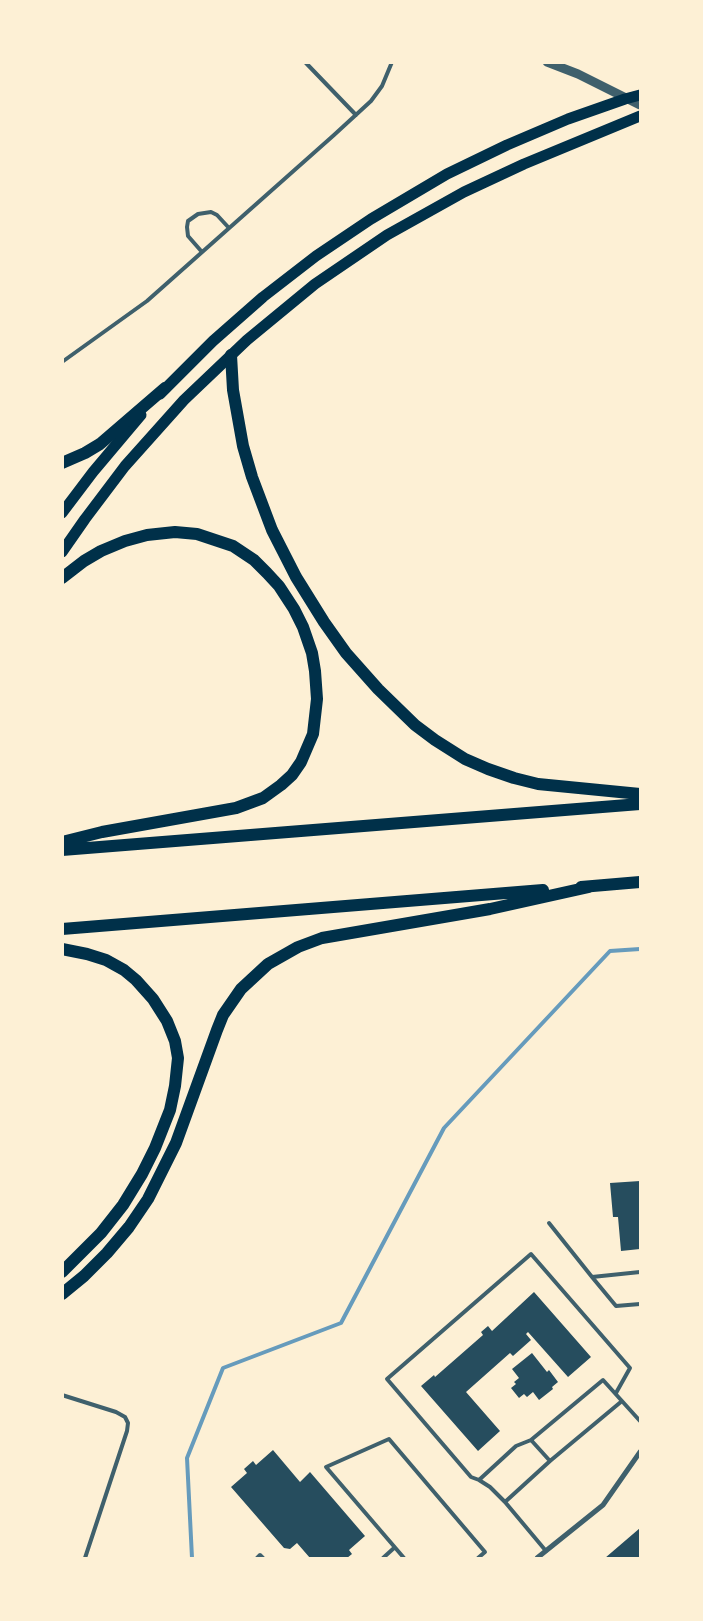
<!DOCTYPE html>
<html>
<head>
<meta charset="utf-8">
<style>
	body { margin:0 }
	#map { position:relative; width:703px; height:1621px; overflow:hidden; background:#fdf0d5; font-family:Helvetica,sans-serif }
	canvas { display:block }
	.frame { position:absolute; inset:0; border:64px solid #fdf0d5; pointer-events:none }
</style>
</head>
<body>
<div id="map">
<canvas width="703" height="1621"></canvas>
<div class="frame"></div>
</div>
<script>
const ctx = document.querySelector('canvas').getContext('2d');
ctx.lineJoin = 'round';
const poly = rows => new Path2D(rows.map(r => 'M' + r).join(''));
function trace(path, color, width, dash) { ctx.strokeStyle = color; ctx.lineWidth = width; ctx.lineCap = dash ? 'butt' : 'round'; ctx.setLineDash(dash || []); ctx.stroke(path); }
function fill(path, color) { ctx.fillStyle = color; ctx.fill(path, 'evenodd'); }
const stream = poly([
	[192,1558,187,1458,223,1368,341,1323,444,1128,610,951,640,949]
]);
const building = poly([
	[640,1181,640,1249,621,1251,618,1217,613,1217,610,1183],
	[534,1292,591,1357,568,1377,528,1332,526,1334,531,1340,513,1356,510,1353,466,1392,500,1431,478,1451,421,1386,434,1375,435,1377,483,1335,481,1332,488,1326,492,1331],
	[532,1353,547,1372,549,1370,558,1382,552,1387,553,1389,539,1400,533,1392,527,1397,524,1394,519,1398,511,1388,516,1384,514,1382,519,1378,512,1369],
	[273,1450,300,1482,310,1472,365,1536,349,1550,352,1554,347,1558,310,1558,297,1543,290,1549,284,1548,231,1487,247,1473,244,1469,253,1461,256,1465],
	[640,1528,640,1558,605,1558]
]);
const service = poly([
	[305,62,356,115],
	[202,252,188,236,187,227,188,221,198,214,211,212,217,215,229,228],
	[62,362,147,301,334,135,371,101,382,86,392,62],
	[549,1223,592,1277,640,1272],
	[592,1277,616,1306,640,1304],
	[62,1395,116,1412,125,1417,128,1423,127,1431,85,1558],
	[531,1440,550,1461],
	[479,1480,516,1446,531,1440,603,1380,640,1421],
	[505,1502,550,1461,622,1401],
	[546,1551,505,1502,490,1487,479,1480,471,1477,387,1379,531,1254,630,1368,616,1393],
	[257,1558,260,1555,263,1558],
	[383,1558,394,1548],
	[404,1558,326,1467,389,1439,485,1552,478,1558]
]);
const minor = poly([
	[537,1558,603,1505,640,1452]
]);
const tertiary = poly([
	[547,62,578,74,640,105]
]);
const primary = poly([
	[160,394,213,341,263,297,316,256,371,219,447,174,507,145,568,119,625,99,640,95],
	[62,513,93,472,141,415],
	[62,552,85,519,125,466,184,400,247,340,315,284,387,235,464,192,524,164,640,116]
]);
const motorway = poly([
	[231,355,233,390,243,446,252,477,272,530,296,577,324,622,346,653,378,689,415,725,435,740,465,759,488,769,514,778,538,784,640,794],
	[62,463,85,453,100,444,165,388],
	[62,578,84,561,101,551,125,541,147,535,175,532,197,534,233,546,254,560,267,573,279,586,294,609,303,627,312,653,315,671,317,699,313,734,301,762,292,775,281,785,263,798,236,808,102,832,62,842],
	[62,850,640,804],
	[581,887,640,882],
	[62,929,543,890],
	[62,949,87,954,106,960,124,970,136,980,153,999,167,1021,175,1041,178,1058,175,1086,170,1110,155,1148,142,1174,123,1205,101,1233,62,1272],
	[62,1294,84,1276,107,1253,129,1227,148,1199,176,1143,217,1030,223,1015,241,989,268,964,298,947,322,938,490,909,589,887]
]);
trace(stream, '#669bbc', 4);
fill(building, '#264d5e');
trace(service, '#3f606c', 4);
trace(minor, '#3f606c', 5);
trace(tertiary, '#3f606c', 9);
trace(primary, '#003049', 11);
trace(motorway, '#003049', 12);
</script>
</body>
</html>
